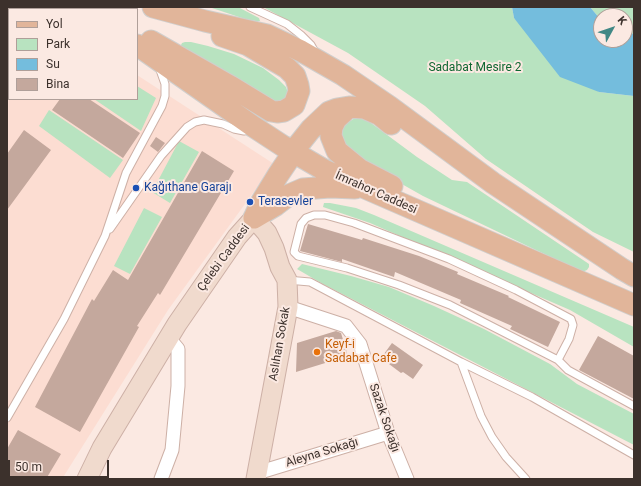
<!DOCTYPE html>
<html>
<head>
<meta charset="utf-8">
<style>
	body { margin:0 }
	#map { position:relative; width:641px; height:486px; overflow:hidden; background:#fbe9e2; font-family:Roboto,sans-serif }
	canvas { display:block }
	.frame { position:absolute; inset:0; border:8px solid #3c312c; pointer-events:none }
	.legend { position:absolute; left:8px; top:8px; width:130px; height:92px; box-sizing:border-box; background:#fbe9e2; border:1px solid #af9f99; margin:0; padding:5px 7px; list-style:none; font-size:12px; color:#3c312c }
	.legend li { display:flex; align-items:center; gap:8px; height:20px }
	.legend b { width:20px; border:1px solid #af9f99 }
	.north { position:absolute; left:593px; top:8px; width:40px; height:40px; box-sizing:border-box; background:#fbe9e2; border:1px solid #af9f99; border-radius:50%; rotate:50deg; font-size:11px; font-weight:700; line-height:16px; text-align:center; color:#3c312c }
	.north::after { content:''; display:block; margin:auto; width:14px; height:18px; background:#418885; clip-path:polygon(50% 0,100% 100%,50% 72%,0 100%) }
	.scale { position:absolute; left:8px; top:460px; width:101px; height:18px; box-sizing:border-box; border:2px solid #3c312c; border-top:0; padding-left:5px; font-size:12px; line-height:14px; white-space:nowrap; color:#3c312c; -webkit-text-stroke:3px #fbe9e2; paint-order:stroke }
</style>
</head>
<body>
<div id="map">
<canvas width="641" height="486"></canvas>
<div class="frame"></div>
<ul class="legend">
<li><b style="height:5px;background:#e1b59a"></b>Yol</li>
<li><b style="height:11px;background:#b8e3c0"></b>Park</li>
<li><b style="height:11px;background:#74bddd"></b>Su</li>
<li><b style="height:11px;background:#c4a89d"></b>Bina</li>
</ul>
<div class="north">K</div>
<div class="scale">50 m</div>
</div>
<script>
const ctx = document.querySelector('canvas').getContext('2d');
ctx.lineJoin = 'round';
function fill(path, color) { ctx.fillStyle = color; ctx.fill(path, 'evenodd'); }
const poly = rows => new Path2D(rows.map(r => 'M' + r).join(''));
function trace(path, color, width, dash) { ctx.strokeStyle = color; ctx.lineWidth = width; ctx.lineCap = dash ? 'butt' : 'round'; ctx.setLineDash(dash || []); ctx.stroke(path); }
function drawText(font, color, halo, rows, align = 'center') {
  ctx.font = font + ' Roboto,sans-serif'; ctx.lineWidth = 4; ctx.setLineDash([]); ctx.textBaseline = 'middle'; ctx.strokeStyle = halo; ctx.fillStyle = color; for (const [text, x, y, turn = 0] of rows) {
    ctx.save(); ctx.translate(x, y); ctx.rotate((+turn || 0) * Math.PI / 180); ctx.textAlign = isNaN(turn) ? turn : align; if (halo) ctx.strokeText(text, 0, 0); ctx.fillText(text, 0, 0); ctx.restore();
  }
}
const built = poly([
	[9,55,9,99,137,99,137,75,274,164,168,310,62,479,7,479,7,57]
]);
const green = poly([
	[209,7,238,7,259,18,260,21,256,21,245,19],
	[263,7,512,7,514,18,599,92,634,96,634,252,593,232,486,159,425,106,348,53],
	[590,7,634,7,634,34,625,32,625,16,601,16,601,20],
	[185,42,191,42,208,46,234,54,263,68,279,80,286,87,288,93,287,99,281,105,179,49,182,43],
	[137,86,156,98,141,131,94,99,137,99],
	[49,110,123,160,110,178,39,126],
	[355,118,363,118,371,123,417,157,452,180,467,182,589,264,589,267,587,270,582,272,423,196,347,153,340,131,344,125],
	[179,141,199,152,170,203,152,192],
	[324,203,330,203,356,208,374,215,634,327,634,347,570,310,370,223,323,207],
	[144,208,162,217,130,274,114,266],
	[302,264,351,276,389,287,434,306,484,329,550,364,577,384,634,414,634,445,321,283,297,269]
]);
const water = poly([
	[512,7,590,7,601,20,601,40,625,40,625,32,634,34,634,96,599,92,560,77,514,18]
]);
const building = poly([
	[60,99,89,99,140,133,123,158,52,110],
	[24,130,51,150,7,210,7,154],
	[156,137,165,143,158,152,150,146],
	[202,151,234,171,160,295,158,293,137,326,139,327,80,432,35,407,92,299,94,301,113,270,128,280],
	[308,224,362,240,363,238,419,256,458,272,457,274,509,296,508,297,560,322,548,347,510,329,512,326,460,303,461,300,395,272,394,277,342,259,342,262,300,251],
	[336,331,341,333,348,356,296,372,297,343],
	[598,336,634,356,634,399,579,370],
	[392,343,423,365,413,379,403,372,401,373,381,358],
	[18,430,61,454,46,479,7,479,7,449]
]);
const lane = poly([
	[250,7,287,24,301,35,311,45,315,52],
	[110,229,161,156,187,127,195,122,204,120,223,124,234,129,244,131,249,129],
	[287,280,310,282,461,362,481,416,492,437,506,457,526,479],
	[558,360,569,339,573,325,571,319,516,290,449,259,354,223,325,215,314,215,306,218,301,224,294,252,298,256,347,268,399,285,450,305,558,360,568,370,634,406],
	[461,362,532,397,634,455],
	[7,418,64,319,105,236,126,173,162,106,165,96,165,84,159,67]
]);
const street = poly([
	[288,307,346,326,360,344,388,433,407,479],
	[257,473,388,433],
	[161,479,172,450,178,386,178,349,173,343]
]);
const secondary = poly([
	[254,218,267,233,274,248,280,267,287,280,288,307,256,479],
	[87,479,102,448,177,324,237,237,254,218]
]);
const primary = poly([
	[82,7,85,9],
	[153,7,205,21,267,35,301,51,343,75,390,107,493,183,622,269,634,276],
	[151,41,230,86,271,111,277,112,284,111,294,105,299,91,298,85,295,76,287,68,248,45,222,36],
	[137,45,254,127,283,146,326,171,634,305],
	[349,107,336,119,332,127,331,136,337,151,359,169,392,186],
	[254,218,262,201,278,175,299,144,311,129,329,112,337,109,349,107,364,108,380,115,391,124],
	[254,218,276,205,289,195,303,189,330,187,355,188]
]);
const highway = poly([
	[42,9,44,7],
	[7,44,9,42]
]);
const markers = [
	[136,188,4,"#1a4fb4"],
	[250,202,4,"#1a4fb4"],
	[317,352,4,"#e8710a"]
];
const parkNames = [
	["Sadabat Mesire 2",475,68]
];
const transitNames = [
	["Kağıthane Garajı",144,188],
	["Terasevler",258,202]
];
const streetNames = [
	["İmrahor Caddesi",376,193,24],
	["Çelebi Caddesi",224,258,-54],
	["Aslıhan Sokak",280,344,-80],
	["Sazak Sokağı",384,418,71],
	["Aleyna Sokağı",322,453,-17]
];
const foodNames = [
	["Keyf-i",325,345],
	["Sadabat Cafe",325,359]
];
fill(built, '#fcddd2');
fill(green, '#b8e3c0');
fill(water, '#74bddd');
fill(building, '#c4a89d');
trace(lane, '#cdb0a6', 9);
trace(street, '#cdb0a6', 15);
trace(secondary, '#cdb0a6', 21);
trace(primary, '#d0cecc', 23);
trace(highway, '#d0cecc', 24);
trace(lane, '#fff', 7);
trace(street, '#fff', 13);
trace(secondary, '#f0dacd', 19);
trace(primary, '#e1b59a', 21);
trace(highway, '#cd8457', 22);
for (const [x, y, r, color] of markers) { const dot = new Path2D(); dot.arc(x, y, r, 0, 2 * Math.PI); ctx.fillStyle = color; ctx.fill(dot); trace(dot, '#fbe9e2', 1.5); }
drawText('12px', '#0f6731', '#fbe9e2', parkNames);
drawText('12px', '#164399', '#fbe9e2', transitNames, 'left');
drawText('12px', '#3c312c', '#fbe9e2', streetNames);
drawText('12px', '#c56008', '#fbe9e2', foodNames, 'left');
</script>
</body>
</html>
